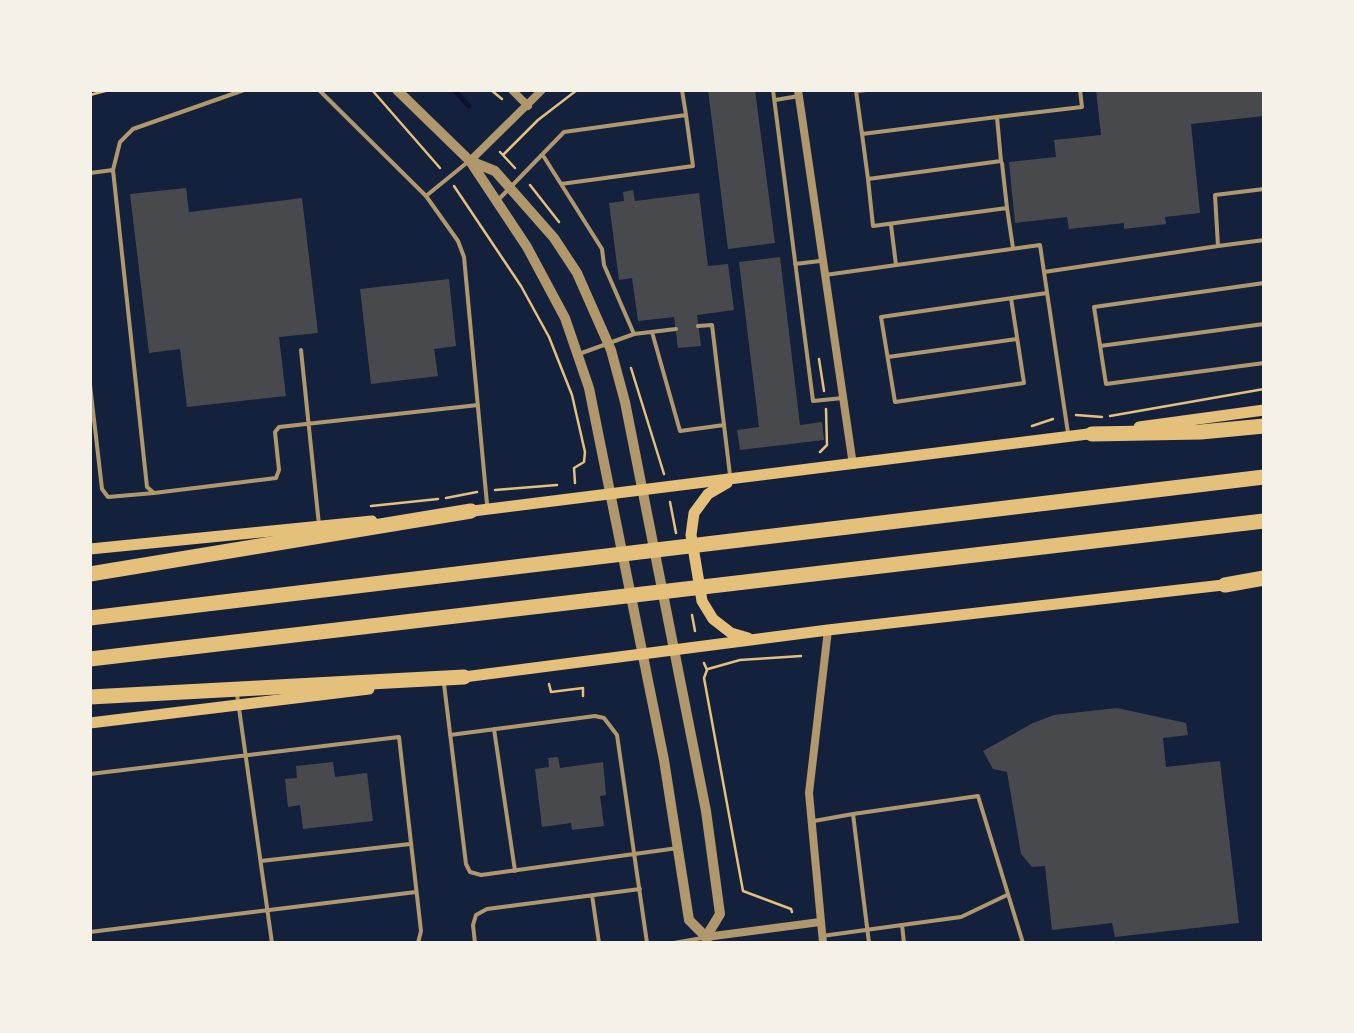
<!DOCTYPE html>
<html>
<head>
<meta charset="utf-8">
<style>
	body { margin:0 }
	#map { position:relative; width:1354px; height:1033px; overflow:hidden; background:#14213d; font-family:"Source Sans 3",sans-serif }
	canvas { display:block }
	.frame { position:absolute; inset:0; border:92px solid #f6f1e7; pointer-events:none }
</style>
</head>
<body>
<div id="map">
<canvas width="1354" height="1033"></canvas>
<div class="frame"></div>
</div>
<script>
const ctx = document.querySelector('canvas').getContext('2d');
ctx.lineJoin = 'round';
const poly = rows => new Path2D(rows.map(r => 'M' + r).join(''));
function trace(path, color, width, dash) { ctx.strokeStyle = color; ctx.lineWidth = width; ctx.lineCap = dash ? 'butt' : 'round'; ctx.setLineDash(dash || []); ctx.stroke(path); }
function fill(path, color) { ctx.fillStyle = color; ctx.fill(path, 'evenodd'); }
const stream = poly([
	[454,90,469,106]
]);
const building = poly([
	[708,90,755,90,775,243,728,249],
	[1096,90,1264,90,1264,116,1191,124,1200,213,1165,217,1166,224,1124,229,1124,223,1069,229,1067,217,1015,223,1009,162,1056,157,1054,140,1101,135],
	[186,188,189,212,302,198,318,333,279,337,286,396,187,407,180,349,149,353,130,194],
	[633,190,635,201,699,193,708,266,728,264,734,310,697,315,701,346,678,348,674,317,638,321,632,278,619,280,609,203,624,201,623,192],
	[780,257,800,425,822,422,824,440,740,450,737,430,759,427,739,262],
	[449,279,456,346,434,349,438,376,371,384,360,289],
	[1117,708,1186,723,1188,735,1163,738,1166,767,1220,761,1239,923,1115,937,1112,923,1052,930,1045,866,1032,867,1021,854,1007,772,993,769,983,751,1033,723,1054,715],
	[558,757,560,768,603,762,606,795,600,796,604,826,572,830,571,823,542,827,535,769,549,767,548,758],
	[333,762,335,777,367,773,373,821,303,829,300,805,288,807,285,779,297,778,296,766]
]);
const path = poly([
	[372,90,440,168],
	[491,90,502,99],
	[90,95,109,90],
	[500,152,515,168],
	[504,154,538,120,577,90],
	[530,185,559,222],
	[454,186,521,286,549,337,572,395,585,452,584,462,574,468,575,483],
	[819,359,824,391],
	[631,368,664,474],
	[1076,415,1102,417],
	[1110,416,1264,389],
	[1032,426,1053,419],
	[820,452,827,445,826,409],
	[495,490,557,485],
	[446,498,477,492],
	[670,502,676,533],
	[371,506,438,499],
	[692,615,695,631],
	[704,663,707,670,704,678,743,891,791,909,792,912],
	[708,669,740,660,801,656],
	[549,684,551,692,583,688,583,696]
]);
const service = poly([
	[244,90,133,129,120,142,113,170,147,487,154,493,276,478,279,470,275,432,279,427,478,405],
	[319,90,426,196],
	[682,90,686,115],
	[773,90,813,401,843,398],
	[867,90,856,91,862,134,997,117,1001,161,868,179,873,226,1007,208,1013,248],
	[775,100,799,96],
	[997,117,1082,107,1080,90],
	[862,134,868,179],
	[544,157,602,249,604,265,634,334],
	[469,161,426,196,458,241,464,257,487,504],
	[1002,163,1007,208],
	[90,173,113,170],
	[500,198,564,132,686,115,693,166,561,184],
	[891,225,896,265],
	[1218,246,1264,240],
	[795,264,820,261],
	[825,275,1040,245,1044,272],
	[1264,283,1094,307,1106,384,1264,363],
	[1011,298,1024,383,895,402,881,317,1047,293],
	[698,326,712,325,730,475],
	[652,332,680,431,724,425],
	[1100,346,1264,324],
	[301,350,319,525],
	[579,354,634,334,676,329],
	[888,357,1017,339],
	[90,385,102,489,108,497,154,493],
	[1068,433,1044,272,1218,246,1215,195,1264,189],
	[444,684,466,864,470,872,481,875,678,848],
	[237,694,272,943],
	[494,729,515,871],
	[450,735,595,716,604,718,617,735,647,943],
	[90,774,399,737,421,931,418,943],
	[853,814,978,796,1023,943],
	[814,821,853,814,869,943],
	[261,861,410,844],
	[592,895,599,943],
	[902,925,961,917,1007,895],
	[90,932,416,892],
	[822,936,902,925,904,943],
	[475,943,473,925,476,915,487,909,640,889],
	[674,943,702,938]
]);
const minor = poly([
	[512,90,528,106],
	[798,90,853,465],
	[470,161,542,90],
	[706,937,820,922],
	[823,943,809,793,828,630]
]);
const tertiary = poly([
	[397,90,470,161,527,247,565,318,589,388,664,760,689,920,706,937,707,943],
	[470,161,495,171,554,238,577,273,611,350,625,402,706,811,720,914,706,937]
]);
const secondary = poly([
	[1139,427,1264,410],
	[727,483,708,494,694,513,691,535,702,601,713,619,731,633,748,638],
	[465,512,1096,433],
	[90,549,372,521],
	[456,678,828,630,1232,584],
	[90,723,369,689]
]);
const motorway = poly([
	[1092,434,1201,432,1264,426],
	[90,574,471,511],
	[1225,585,1264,578],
	[90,618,1264,477],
	[90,659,1264,521],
	[90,697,464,677]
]);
trace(stream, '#0b132b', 5);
fill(building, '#48494c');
trace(path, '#e5c07b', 2.5);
trace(service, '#b1986c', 4);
trace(minor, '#b1986c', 8);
trace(tertiary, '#b1986c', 10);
trace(secondary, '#e5c07b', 11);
trace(motorway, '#e5c07b', 15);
</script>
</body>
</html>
